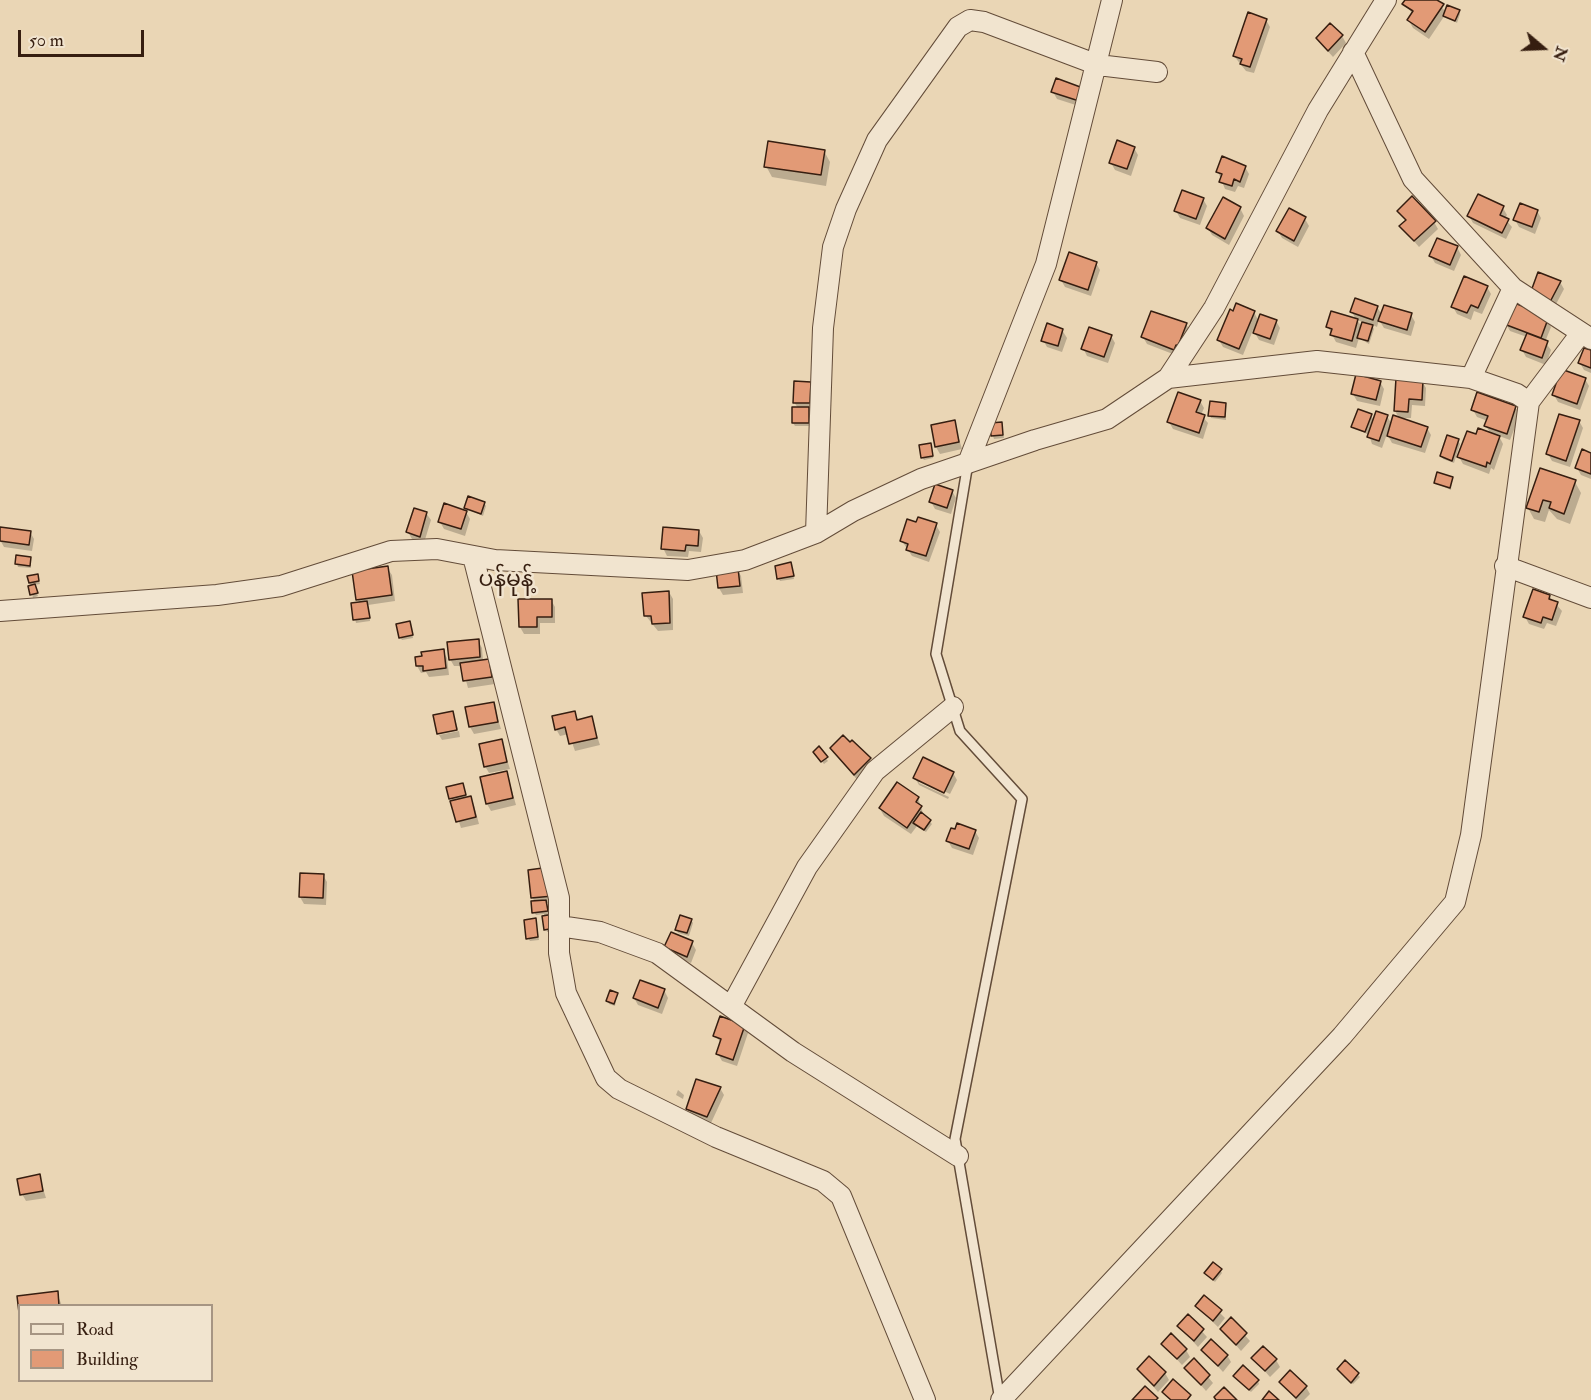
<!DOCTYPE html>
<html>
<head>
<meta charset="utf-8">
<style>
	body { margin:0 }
	#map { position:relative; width:1591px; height:1400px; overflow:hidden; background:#ead6b5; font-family:"IM FELL Double Pica",serif }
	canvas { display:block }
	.legend { position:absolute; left:18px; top:1304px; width:195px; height:78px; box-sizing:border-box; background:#f1e4cf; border:2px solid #a69583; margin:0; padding:8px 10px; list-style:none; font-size:18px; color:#361e10 }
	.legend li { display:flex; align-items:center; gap:12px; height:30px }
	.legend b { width:30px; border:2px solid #a69583 }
	.north { position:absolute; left:1513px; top:18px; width:60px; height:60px; -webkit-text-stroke:4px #f1e4cf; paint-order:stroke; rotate:109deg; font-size:16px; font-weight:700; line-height:24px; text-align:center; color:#361e10 }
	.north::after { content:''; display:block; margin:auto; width:21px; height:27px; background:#361e10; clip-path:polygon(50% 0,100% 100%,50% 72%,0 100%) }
	.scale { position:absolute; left:18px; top:30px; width:126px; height:27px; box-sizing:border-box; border:3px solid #361e10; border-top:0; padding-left:8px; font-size:18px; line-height:21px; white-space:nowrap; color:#361e10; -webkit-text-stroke:4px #f1e4cf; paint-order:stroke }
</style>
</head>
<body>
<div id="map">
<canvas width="1591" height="1400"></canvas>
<ul class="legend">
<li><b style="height:8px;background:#f1e4cf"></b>Road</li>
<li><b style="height:16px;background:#e29a76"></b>Building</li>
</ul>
<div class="north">N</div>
<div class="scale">50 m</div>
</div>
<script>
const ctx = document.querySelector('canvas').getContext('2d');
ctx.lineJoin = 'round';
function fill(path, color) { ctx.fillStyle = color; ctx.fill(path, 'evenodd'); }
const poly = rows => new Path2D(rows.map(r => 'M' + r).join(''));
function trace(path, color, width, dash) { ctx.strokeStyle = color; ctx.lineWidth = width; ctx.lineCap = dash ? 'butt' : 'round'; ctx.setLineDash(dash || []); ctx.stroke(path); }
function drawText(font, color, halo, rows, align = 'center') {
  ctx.font = font + ' "IM FELL Double Pica","Noto Sans Myanmar",serif'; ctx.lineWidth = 5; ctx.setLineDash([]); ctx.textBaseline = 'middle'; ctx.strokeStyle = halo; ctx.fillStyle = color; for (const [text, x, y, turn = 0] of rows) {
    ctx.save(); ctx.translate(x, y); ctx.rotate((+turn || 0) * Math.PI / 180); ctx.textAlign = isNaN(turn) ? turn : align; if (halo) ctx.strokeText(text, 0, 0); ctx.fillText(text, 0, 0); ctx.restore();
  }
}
const shadow = poly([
	[1407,0,1435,0,1446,12,1459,11,1460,14,1457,23,1445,15,1429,39,1413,28,1409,21,1413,14,1404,4],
	[1266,20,1270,27,1254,73,1246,71,1234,56],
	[1342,36,1346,43,1333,57,1317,39],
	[1082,89,1082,107,1057,99,1053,92],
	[1134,148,1138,155,1131,176,1115,170,1111,163],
	[824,151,830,162,826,186,772,177,766,166],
	[1245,167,1249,174,1244,188,1238,186,1235,192,1225,189,1218,172],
	[1203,199,1207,206,1200,225,1180,218,1176,211],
	[1223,199,1240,208,1244,216,1229,245,1212,235,1208,228],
	[1503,208,1507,215,1505,219,1512,227,1506,239,1473,223,1469,216],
	[1399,211,1434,222,1438,229,1419,247,1401,226,1406,221],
	[1537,211,1541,218,1535,234,1519,227,1515,220],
	[1305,219,1309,226,1298,247,1282,238,1278,231],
	[1457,247,1461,255,1454,271,1435,263,1431,256],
	[1096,263,1100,270,1091,296,1065,287,1061,280],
	[1560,282,1564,289,1554,308,1536,301],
	[1487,287,1491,294,1482,314,1474,311,1471,320,1457,314,1453,307],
	[1377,307,1382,315,1411,315,1415,322,1411,336,1384,328,1379,320,1377,327,1371,324,1374,329,1369,344,1359,338,1356,348,1336,342,1328,327,1356,320,1352,312],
	[1357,320,1363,322,1362,327],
	[1254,312,1259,322,1276,321,1280,328,1274,345,1259,340,1253,330,1243,355,1223,347,1219,340],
	[1547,320,1551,327,1545,342,1551,350,1546,365,1526,357,1522,350,1527,337,1510,331,1506,324],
	[1186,324,1190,331,1178,356,1147,344,1143,337],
	[1062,330,1067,338,1062,352,1047,347,1043,340],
	[1111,336,1115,343,1108,363,1087,356,1083,348],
	[1591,352,1591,373,1584,370,1580,363],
	[1585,379,1589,386,1580,410,1558,402,1554,395],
	[1422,381,1426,388,1425,406,1412,405,1411,418,1399,418,1395,411],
	[1380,382,1384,389,1380,406,1357,401,1353,394],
	[810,383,814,390,810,426,795,426,793,423,798,408,794,402],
	[1200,401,1204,408,1201,415,1208,423,1203,439,1173,429,1169,422],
	[1225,405,1226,420,1211,418,1210,415],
	[1515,407,1520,414,1510,440,1499,436,1503,444,1494,470,1491,468,1489,474,1463,464,1459,457,1477,436,1491,434,1486,426,1488,421,1477,417,1473,410],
	[1371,415,1374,421,1387,416,1392,425,1427,428,1431,435,1425,453,1392,443,1387,434,1382,448,1372,444,1369,435,1353,427],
	[1579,421,1583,428,1570,467,1552,461,1548,454],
	[954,422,962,449,940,454,936,447],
	[1001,423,1004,438,994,439,993,436],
	[1458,441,1460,444,1454,463,1443,459,1441,456],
	[932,448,933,458,924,460,922,457],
	[1591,454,1591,479,1581,475,1577,468],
	[1452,478,1451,490,1435,483],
	[1575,482,1581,493,1570,524,1557,519,1549,510,1545,522,1534,519,1528,508],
	[952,491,956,498,951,514,935,509,931,502],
	[484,503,486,506,483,516,465,508],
	[466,512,470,519,465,536,444,529,440,522],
	[426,513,431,520,424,543,412,539,408,532],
	[917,524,936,525,940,532,929,562,912,556,902,541],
	[699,531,703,538,701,552,689,551,688,557,667,556,663,548],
	[30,532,34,539,32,551,4,547,0,540],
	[30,558,31,568,18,567,17,564],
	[792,567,794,579,780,581,779,579],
	[387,568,392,575,395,601,368,605,370,621,356,623,352,604,360,603,357,599],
	[737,569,741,576,743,593,723,595,719,588,718,571],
	[38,578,40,584,34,585,38,596,33,598,30,583],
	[669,592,673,599,673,630,658,631,646,616],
	[1549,596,1562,611,1556,626,1547,623,1544,629,1529,624,1525,617],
	[551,600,555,607,555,623,540,623,540,634,524,634,520,627,520,601],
	[410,623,413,638,402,640,400,637],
	[478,641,482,648,483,661,488,661,492,668,495,684,468,688,462,666,454,666,450,659],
	[443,651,447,658,449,675,429,677,426,672,421,673,417,666],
	[493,704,501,729,474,734,470,727],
	[453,713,458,729,438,734,435,716],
	[574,713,579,721,591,718,600,745,575,751,569,734,560,736,556,729],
	[459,731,460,737,442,740,439,735],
	[501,741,510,769,489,773,485,766],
	[832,748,869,759,873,766,858,781],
	[819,749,828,761,824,764,816,755],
	[507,773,516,805,491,811,487,804],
	[953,773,957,780,950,794,919,779,919,783,949,797,948,799,919,785,915,778],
	[448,788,464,788,467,798,470,798,474,805,479,824,461,828],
	[918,798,924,816,932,824,926,832,917,826,911,834,884,816,880,809],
	[975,831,979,838,973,855,952,848,948,841],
	[549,869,556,902,547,903,549,916,556,931,547,932,544,914,536,915,534,912,535,902,532,897],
	[323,875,327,882,326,905,304,904,300,897],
	[535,920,539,940,530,941,528,938],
	[691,920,693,923,689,936,678,933,677,930],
	[692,943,696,950,691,963,670,954,666,947],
	[664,990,668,998,662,1014,638,1005,634,998],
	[617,994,615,1006,609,1004,608,1001],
	[744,1026,748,1033,737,1066,722,1061,718,1054,721,1043,715,1035],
	[720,1088,724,1095,711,1123,692,1116,688,1109],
	[678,1090,684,1095,683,1099,676,1095],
	[39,1176,46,1198,26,1201,22,1194],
	[1220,1270,1222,1273,1215,1282,1206,1273],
	[57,1293,62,1306,20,1306,18,1297],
	[1204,1297,1225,1318,1218,1327,1196,1306],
	[1188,1316,1207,1337,1198,1347,1179,1326],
	[1231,1320,1250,1341,1241,1351,1222,1329],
	[1163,1344,1186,1350,1190,1357,1182,1365],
	[1203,1350,1227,1355,1231,1362,1223,1372],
	[1253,1358,1276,1360,1280,1367,1270,1377],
	[1194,1360,1213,1383,1206,1391,1186,1368],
	[1345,1362,1360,1377,1353,1384,1341,1373],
	[1139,1370,1165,1373,1169,1380,1158,1392],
	[1237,1379,1258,1381,1259,1384,1251,1392],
	[1281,1382,1306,1387,1310,1394,1304,1400,1296,1400]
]);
const building = poly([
	[1405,0,1437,0,1444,4,1425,32,1407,20,1413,11,1402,4,1405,0],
	[1447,5,1460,10,1455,21,1443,16,1447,5],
	[1248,12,1267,19,1250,67,1240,64,1242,59,1233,56,1248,12],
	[1330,23,1343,35,1328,51,1316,38,1330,23],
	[1056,78,1083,88,1079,101,1051,92,1056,78],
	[1117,140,1135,147,1127,169,1109,163,1117,140],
	[768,141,825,150,821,175,764,167,768,141],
	[1222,156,1246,166,1240,182,1234,179,1232,186,1219,182,1222,174,1216,172,1222,156],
	[1182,190,1204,198,1196,219,1174,211,1182,190],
	[1478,194,1504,206,1500,215,1509,219,1502,233,1467,216,1478,194],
	[1412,196,1436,221,1414,241,1399,226,1406,220,1397,211,1412,196],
	[1223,197,1241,207,1225,239,1206,228,1223,197],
	[1520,203,1538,210,1532,227,1513,220,1520,203],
	[1289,208,1306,217,1294,241,1276,231,1289,208],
	[1437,238,1458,246,1450,265,1429,256,1437,238],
	[1069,252,1097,262,1088,290,1059,280,1069,252],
	[1538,272,1561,281,1550,302,1530,294,1538,272],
	[1464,276,1488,286,1478,308,1471,305,1467,313,1451,307,1464,276],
	[1355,298,1378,306,1373,320,1350,312,1355,298],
	[1512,302,1540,313,1548,319,1541,338,1504,324,1512,302],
	[1236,303,1255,311,1239,349,1217,340,1230,309,1233,311,1236,303],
	[1384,305,1412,313,1407,330,1378,321,1384,305],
	[1151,311,1187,323,1178,346,1176,345,1174,350,1141,337,1151,311],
	[1331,311,1358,319,1352,341,1330,335,1332,329,1326,327,1331,311],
	[1260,314,1277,320,1270,339,1253,333,1260,314],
	[1362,322,1373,325,1368,341,1357,338,1362,322],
	[1047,323,1063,329,1058,346,1041,341,1047,323],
	[1089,327,1112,335,1104,357,1081,349,1089,327],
	[1527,333,1548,341,1542,358,1520,350,1527,333],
	[1584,348,1591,350,1591,368,1578,363,1584,348],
	[1561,369,1586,378,1577,404,1552,395,1561,369],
	[1356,374,1381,381,1376,400,1351,394,1356,374],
	[1396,378,1423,380,1422,400,1409,399,1408,412,1394,411,1396,378],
	[794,381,811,382,810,403,793,403,794,381],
	[1178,392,1201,400,1196,412,1205,415,1199,433,1167,422,1178,392],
	[1477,392,1516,406,1507,434,1484,426,1488,416,1471,410,1477,392],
	[1210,401,1226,403,1225,417,1208,416,1210,401],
	[792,407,809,407,809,423,792,423,792,407],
	[1358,409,1372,414,1365,432,1351,427,1358,409],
	[1376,411,1388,415,1379,441,1367,437,1376,411],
	[1559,414,1580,420,1566,461,1546,454,1559,414],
	[1393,415,1428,427,1421,447,1387,436,1393,415],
	[955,420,959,442,935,447,931,425,955,420],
	[1002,422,1003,435,991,436,990,423,1002,422],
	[1478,428,1500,436,1490,464,1487,462,1486,467,1457,457,1467,431,1476,434,1478,428],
	[1447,435,1459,439,1452,461,1440,456,1447,435],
	[931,443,933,456,921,458,919,445,931,443],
	[1582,449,1591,453,1591,474,1575,468,1582,449],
	[1540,468,1576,480,1564,514,1549,508,1551,502,1543,500,1539,512,1526,508,1540,468],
	[1437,472,1453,477,1450,488,1434,483,1437,472],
	[935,484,953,490,947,508,929,502,935,484],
	[468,496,485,502,481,514,464,508,468,496],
	[444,503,467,511,461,529,438,522,444,503],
	[414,508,427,512,420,537,406,532,414,508],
	[918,517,937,523,926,556,906,550,908,544,900,541,907,519,916,522,918,517],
	[0,527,31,531,29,545,0,541,0,527],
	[663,527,699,530,698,546,686,545,685,551,661,549,663,527],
	[16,555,31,557,30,566,15,564,16,555],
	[791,562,794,576,777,579,775,566,791,562],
	[388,566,392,595,356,600,352,571,388,566],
	[738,568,740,586,718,588,716,570,738,568],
	[38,574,39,581,29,583,27,576,38,574],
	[35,584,38,593,30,595,28,586,35,584],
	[1533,589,1550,595,1549,599,1558,602,1552,620,1543,617,1541,623,1523,617,1533,589],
	[669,591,670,623,652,624,651,616,644,616,642,593,669,591],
	[518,599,552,599,552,617,537,617,537,627,519,627,518,599],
	[367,601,370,618,353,620,351,603,367,601],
	[410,621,413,635,399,638,396,624,410,621],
	[479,639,480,657,449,660,447,642,479,639],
	[444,649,446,668,423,671,423,666,416,666,415,657,422,656,421,652,444,649],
	[489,659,492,677,463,681,460,663,489,659],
	[494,702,498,722,469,727,465,707,494,702],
	[453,711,457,730,437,734,433,715,453,711],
	[575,711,577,720,592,716,597,738,569,744,565,727,555,730,552,716,575,711],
	[843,735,850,742,852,740,871,758,854,775,830,748,843,735],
	[502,739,507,762,484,767,479,744,502,739],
	[819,746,828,757,821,762,813,752,819,746],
	[923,757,954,772,944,793,913,778,923,757],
	[507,771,513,798,486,804,480,777,507,771],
	[897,782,919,797,916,802,922,806,907,828,879,808,897,782],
	[463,783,466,795,449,799,446,787,463,783],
	[471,796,476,817,456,822,450,801,471,796],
	[921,812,931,820,924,830,913,823,921,812],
	[957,823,976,830,969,849,946,841,951,828,955,829,957,823],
	[550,867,553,896,531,898,528,870,550,867],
	[300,873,324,874,323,898,299,897,300,873],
	[546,900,548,911,532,913,531,901,546,900],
	[554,914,555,928,544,930,542,916,554,914],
	[680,915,692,919,687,933,675,930,680,915],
	[536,918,538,937,526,939,524,920,536,918],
	[671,932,693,941,687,957,664,947,671,932],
	[640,980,665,989,658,1008,633,998,640,980],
	[610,990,618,993,614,1004,606,1001,610,990],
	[720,1016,745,1025,733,1060,716,1054,721,1039,713,1036,720,1016],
	[696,1079,721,1087,707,1117,686,1109,696,1079],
	[40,1174,43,1191,20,1195,17,1179,40,1174],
	[1213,1262,1222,1269,1213,1280,1204,1273,1213,1262],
	[58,1291,59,1306,20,1306,19,1313,17,1296,58,1291],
	[1204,1295,1222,1310,1213,1321,1195,1306,1204,1295],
	[1188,1314,1204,1329,1194,1341,1177,1326,1188,1314],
	[1231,1317,1247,1333,1236,1345,1220,1329,1231,1317],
	[1171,1333,1187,1349,1177,1359,1161,1344,1171,1333],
	[1211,1339,1228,1355,1218,1366,1201,1350,1211,1339],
	[1263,1346,1277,1359,1265,1371,1251,1358,1263,1346],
	[1149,1356,1166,1372,1154,1386,1137,1369,1149,1356],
	[1194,1358,1210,1375,1201,1385,1184,1368,1194,1358],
	[1345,1360,1359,1373,1351,1383,1337,1369,1345,1360],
	[1243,1365,1259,1380,1249,1390,1233,1376,1243,1365],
	[1290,1370,1307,1386,1296,1398,1279,1382,1290,1370],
	[1173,1379,1191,1395,1187,1400,1171,1400,1162,1392,1173,1379],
	[1145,1386,1158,1398,1156,1400,1132,1400,1145,1386],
	[1224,1387,1237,1400,1216,1400,1214,1397,1224,1387],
	[1269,1391,1279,1400,1262,1400,1269,1391]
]);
const service = poly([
	[968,463,936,654,960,731,1022,799,955,1139,1000,1400]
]);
const minor = poly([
	[1353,52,1413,179,1513,288,1591,339],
	[1168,378,1317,361,1471,378,1517,394,1529,402],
	[1471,378,1513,288],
	[968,463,1046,264,1112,0],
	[816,533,823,328,833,247,846,209,877,140,958,27,970,20,984,22,1098,65,1157,72],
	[473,556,559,898,559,953,566,993,606,1078,619,1089,716,1137,823,1181,841,1196,925,1400],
	[1505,566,1591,598],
	[0,611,217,595,281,586,391,551,437,549,495,560,688,570,745,560,816,533,853,511,921,479,1035,440,1107,419,1168,378,1214,308,1318,110,1386,0],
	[559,926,600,932,657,953,793,1052,958,1156],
	[732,1005,807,867,875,771,953,707],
	[1001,1400,1342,1036,1455,902,1471,835,1529,402,1581,333]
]);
const quarterNames = [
	["ပန်မုန့်",506,581]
];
fill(shadow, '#0003');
fill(building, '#e29a76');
trace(building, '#361e10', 1.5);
trace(service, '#634c39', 12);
trace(minor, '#634c39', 22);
trace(service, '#f1e4cf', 9);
trace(minor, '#f1e4cf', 20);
drawText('22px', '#361e10', '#f1e4cf', quarterNames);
</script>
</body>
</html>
